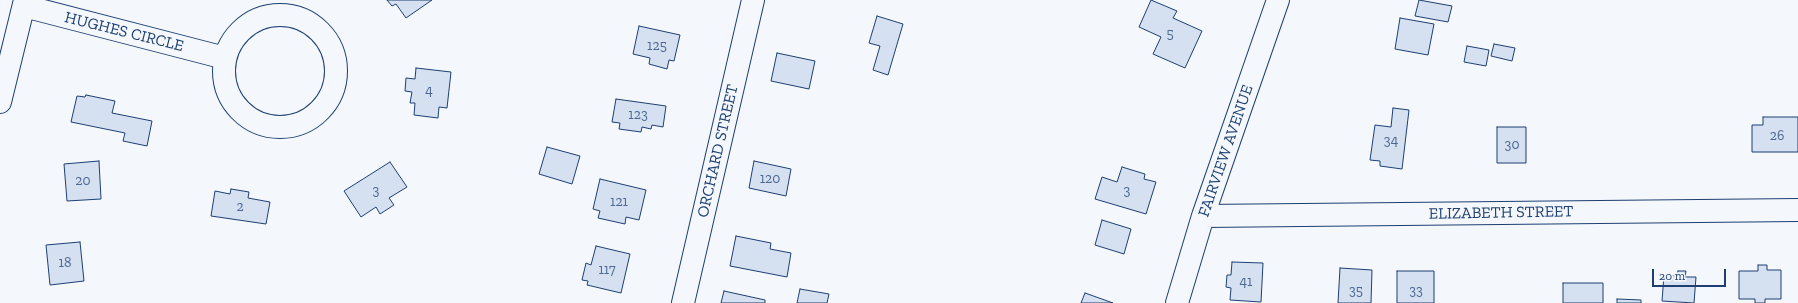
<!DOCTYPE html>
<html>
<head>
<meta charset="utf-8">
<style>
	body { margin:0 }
	#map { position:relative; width:1798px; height:303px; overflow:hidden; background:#f4f7fb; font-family:"Zilla Slab",serif }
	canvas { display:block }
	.scale { position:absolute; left:1652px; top:269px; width:74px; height:18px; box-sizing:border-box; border:2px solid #1d3f73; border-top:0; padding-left:5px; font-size:12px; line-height:14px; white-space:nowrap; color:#1d3f73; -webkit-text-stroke:3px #f4f7fb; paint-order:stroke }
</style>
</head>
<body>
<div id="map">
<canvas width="1798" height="303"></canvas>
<div class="scale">20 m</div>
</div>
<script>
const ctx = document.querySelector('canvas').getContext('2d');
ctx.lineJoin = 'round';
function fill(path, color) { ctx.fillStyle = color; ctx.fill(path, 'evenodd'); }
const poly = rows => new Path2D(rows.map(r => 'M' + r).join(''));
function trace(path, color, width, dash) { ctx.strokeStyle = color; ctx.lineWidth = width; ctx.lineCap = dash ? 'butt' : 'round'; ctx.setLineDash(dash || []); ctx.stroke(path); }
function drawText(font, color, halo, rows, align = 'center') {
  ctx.font = font + ' "Zilla Slab",serif'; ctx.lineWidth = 3; ctx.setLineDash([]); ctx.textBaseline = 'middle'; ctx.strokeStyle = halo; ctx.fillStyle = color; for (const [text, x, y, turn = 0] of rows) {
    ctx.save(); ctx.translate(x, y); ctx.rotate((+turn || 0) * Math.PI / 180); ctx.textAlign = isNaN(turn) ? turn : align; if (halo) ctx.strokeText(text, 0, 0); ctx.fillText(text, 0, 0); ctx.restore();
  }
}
const building = poly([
	[387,0,432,0,406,18,396,4,392,6,387,0],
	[1151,0,1177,11,1173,18,1202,31,1185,68,1153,54,1161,37,1139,27,1151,0],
	[1419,0,1452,6,1448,22,1415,16,1419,0],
	[877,16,903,24,888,75,873,70,880,46,869,43,877,16],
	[1400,18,1434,24,1428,55,1395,49,1400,18],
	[639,26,680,35,674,61,669,60,667,69,649,64,650,58,633,54,639,26],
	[1494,44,1515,48,1512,61,1491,56,1494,44],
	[1467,46,1489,50,1486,66,1464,62,1467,46],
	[777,53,815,61,809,89,771,81,777,53],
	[416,68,451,72,447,108,439,107,438,118,414,115,415,103,410,103,412,92,405,91,406,78,415,79,416,68],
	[86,95,115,101,112,113,152,121,147,146,123,141,125,133,71,122,77,96,85,97,86,95],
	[616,99,666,106,663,127,652,125,651,129,642,127,641,132,619,129,620,123,612,122,616,99],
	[1393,108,1409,110,1402,169,1380,166,1380,161,1370,160,1375,125,1391,127,1393,108],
	[1763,117,1798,117,1798,152,1752,152,1752,125,1763,125,1763,117],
	[1497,127,1526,127,1526,163,1497,163,1497,127],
	[547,147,580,156,572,184,539,174,547,147],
	[99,161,101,199,67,201,64,164,99,161],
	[754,161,791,169,786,196,749,188,754,161],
	[390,162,407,187,389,198,394,205,380,214,376,207,361,217,344,191,390,162],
	[1122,167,1145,174,1144,179,1156,182,1146,214,1095,199,1102,177,1117,182,1122,167],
	[600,179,646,190,639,220,626,217,625,224,598,218,600,211,593,209,600,179],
	[231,189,249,192,248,198,270,202,266,224,211,216,215,191,230,194,231,189],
	[1102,220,1131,229,1124,254,1095,245,1102,220],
	[736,236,771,243,770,249,791,253,787,277,730,266,736,236],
	[80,242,84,281,50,285,46,245,80,242],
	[596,246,630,254,621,293,587,285,588,281,582,280,586,263,591,265,596,246],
	[1232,262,1263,263,1261,302,1230,300,1231,288,1226,287,1227,275,1231,275,1232,262],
	[1758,265,1767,265,1767,270,1781,270,1781,299,1765,299,1765,303,1755,303,1755,299,1739,299,1739,271,1758,271,1758,265],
	[1340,268,1372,270,1371,303,1338,303,1340,268],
	[1397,271,1434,271,1434,303,1397,303,1397,271],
	[1678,271,1686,271,1685,277,1696,277,1694,303,1662,301,1664,275,1677,276,1678,271],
	[1563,283,1603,283,1603,303,1563,303,1563,283],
	[800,289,829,294,827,303,797,303,800,289],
	[724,291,765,300,765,303,721,303,724,291],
	[1085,293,1113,303,1081,303,1085,293],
	[1617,299,1641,300,1641,303,1617,303,1617,299]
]);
const minor = poly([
	[24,6,225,58],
	'224 71a56 56 0 1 1 112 0a56 56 0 1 1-112 0Z',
	[0,102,25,0],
	[1203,216,1798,210],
	[683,303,753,0],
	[1177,303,1203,216,1278,0]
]);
const numberNames = [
	["5",1170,34],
	["125",657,46],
	["4",429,91],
	["123",638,115],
	["26",1777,136],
	["34",1391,141],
	["30",1512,145],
	["120",770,179],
	["20",83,181],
	["3",376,191],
	["3",1127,191],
	["121",619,202],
	["2",240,207],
	["18",65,263],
	["117",607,270],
	["41",1246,282],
	["35",1356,291],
	["33",1416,291]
];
const streetNames = [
	["HUGHES CIRCLE",124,32,14],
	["ORCHARD STREET",718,151,-77],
	["FAIRVIEW AVENUE",1226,151,-71],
	["ELIZABETH STREET",1501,213,-1]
];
fill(building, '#d5e0f0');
trace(building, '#1d3f73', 1);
trace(minor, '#1d3f73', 24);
trace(minor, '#f4f7fb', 22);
drawText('14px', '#4b6792', null, numberNames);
drawText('16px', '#1d3f73', '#f4f7fb', streetNames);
</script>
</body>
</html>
